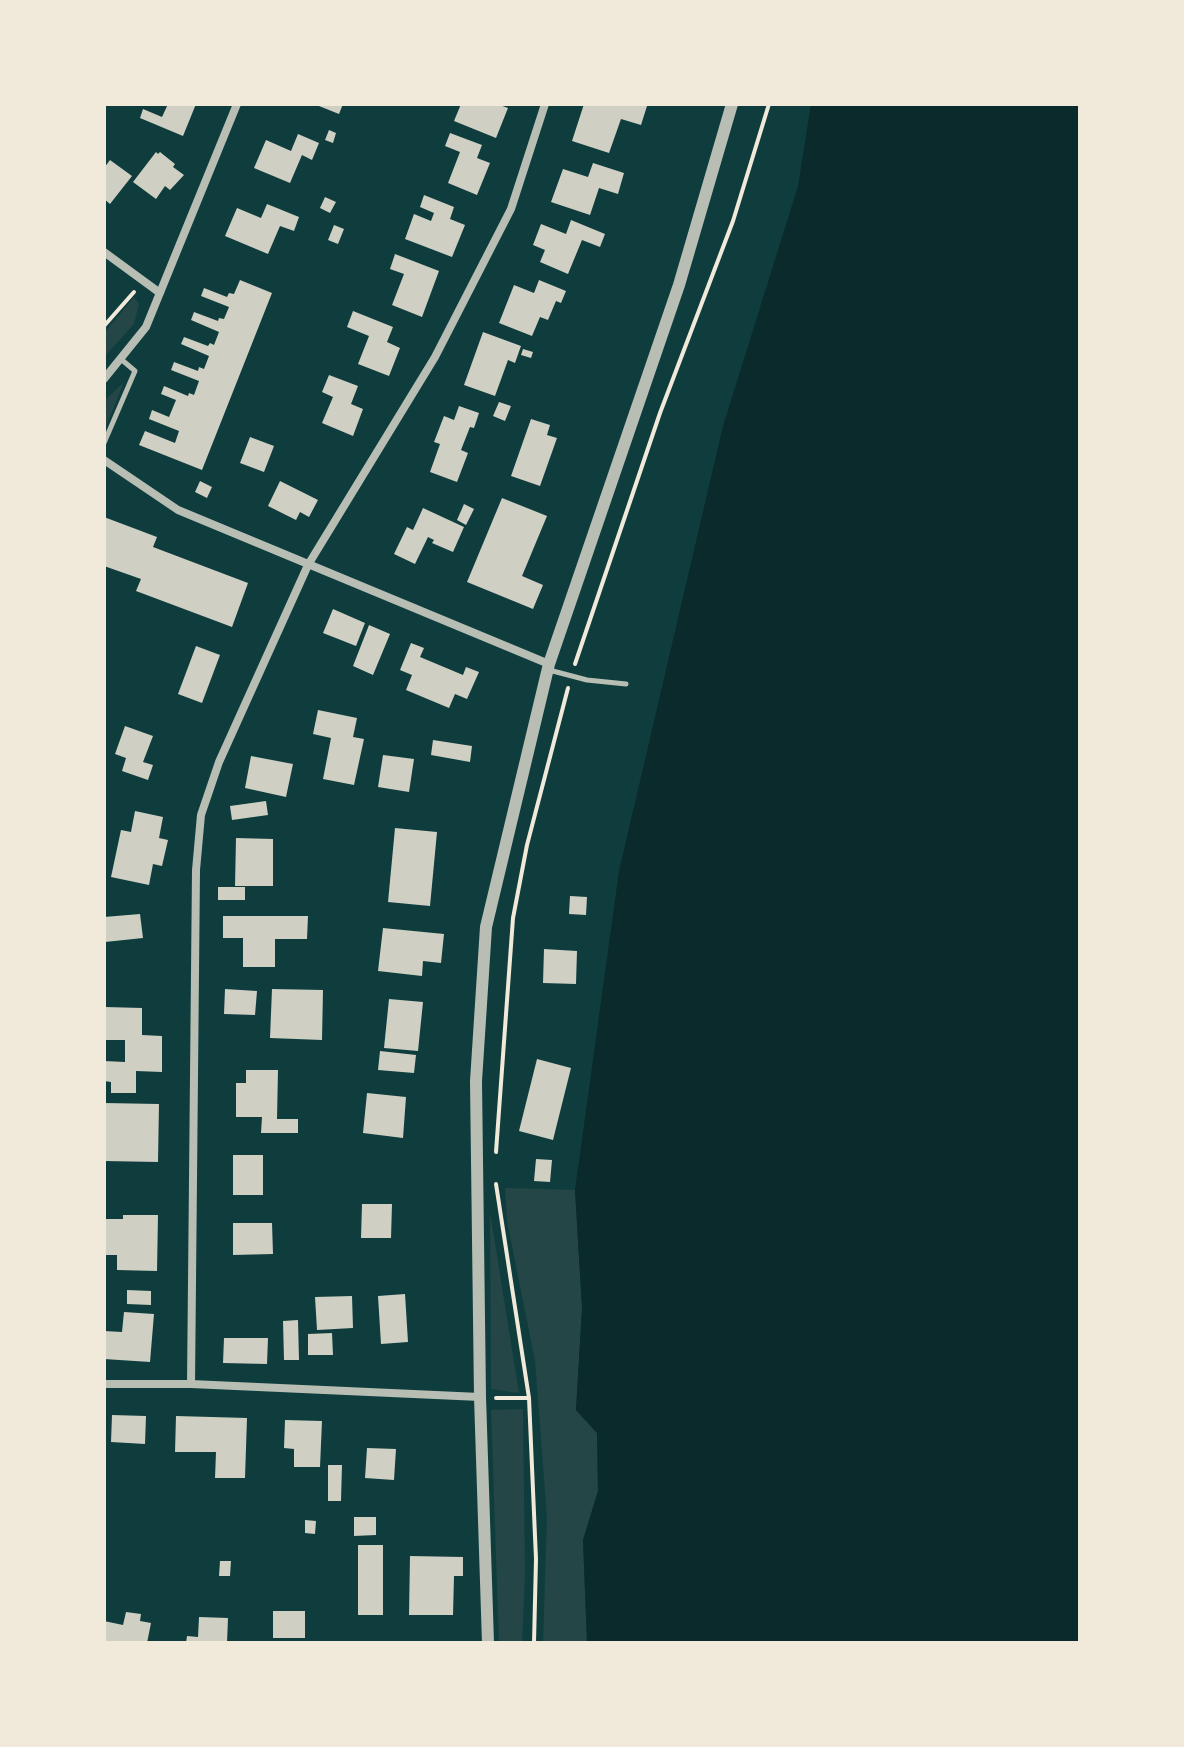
<!DOCTYPE html>
<html>
<head>
<meta charset="utf-8">
<style>
	body { margin:0 }
	#map { position:relative; width:1184px; height:1747px; overflow:hidden; background:#0f3d3e; font-family:Arial,sans-serif }
	canvas { display:block }
	.frame { position:absolute; inset:0; border:106px solid #f1e9da; pointer-events:none }
</style>
</head>
<body>
<div id="map">
<canvas width="1184" height="1747"></canvas>
<div class="frame"></div>
</div>
<script>
const ctx = document.querySelector('canvas').getContext('2d');
ctx.lineJoin = 'round';
function fill(path, color) { ctx.fillStyle = color; ctx.fill(path, 'evenodd'); }
const poly = rows => new Path2D(rows.map(r => 'M' + r).join(''));
function trace(path, color, width, dash) { ctx.strokeStyle = color; ctx.lineWidth = width; ctx.lineCap = dash ? 'butt' : 'round'; ctx.setLineDash(dash || []); ctx.stroke(path); }
const green = poly([
	[134,297,139,304,134,324,104,357,104,333],
	[124,382,104,431,104,401],
	[505,1188,575,1190,582,1308,576,1410,597,1433,598,1491,583,1540,587,1643,543,1643,547,1518,535,1361,507,1221],
	[490,1212,519,1393,491,1389],
	[523,1409,525,1575,522,1643,499,1643,491,1410]
]);
const water = poly([
	[811,104,1080,104,1080,1643,587,1643,583,1540,598,1491,597,1433,576,1410,582,1308,575,1190,619,871,723,426,798,186]
]);
const building = poly([
	[168,104,196,104,183,136,140,118,143,109,162,117],
	[314,104,343,104,339,114],
	[461,104,497,104,508,108,496,138,454,121],
	[584,104,642,104,647,106,641,125,621,119,609,153,572,141],
	[329,130,336,133,333,143,325,140],
	[450,133,482,145,477,158,490,163,477,195,448,183,460,152,445,146],
	[298,134,319,143,312,160,302,155,290,183,254,168,266,140,291,151],
	[156,152,158,154,160,152,175,164,173,167,184,175,170,190,165,186,156,199,133,182],
	[110,160,132,176,110,204,104,199,104,168],
	[593,163,624,173,618,194,599,188,590,215,551,202,563,169,588,177],
	[424,195,454,207,450,219,465,225,452,257,405,239,414,214,431,221,434,213,420,207],
	[325,197,336,202,330,213,320,208],
	[267,204,299,217,294,231,280,226,268,254,225,236,237,208,261,218],
	[571,220,605,234,600,247,582,240,568,274,540,262,545,250,533,245,541,224,566,234],
	[334,225,344,229,338,244,328,240],
	[395,254,439,271,422,317,392,305,404,274,390,269],
	[240,280,272,293,202,470,139,445,145,431,175,443,179,431,149,419,152,410,169,417,176,400,161,394,164,386,188,396,189,393,194,395,199,381,171,370,174,362,198,371,199,367,204,369,209,356,181,344,184,337,208,346,210,343,214,345,219,332,191,320,194,312,218,321,219,318,224,319,229,307,201,296,204,288,227,297,229,293,234,294],
	[539,280,566,291,561,303,556,301,548,320,540,317,532,336,499,323,514,285,534,293],
	[353,311,393,327,387,342,400,348,389,376,358,364,369,336,347,327],
	[483,332,521,346,515,363,508,360,495,396,464,385],
	[523,349,533,352,531,358,521,355],
	[329,375,358,386,351,404,363,409,353,436,322,423,333,397,322,392],
	[499,402,511,406,505,421,493,416],
	[459,406,479,413,474,428,470,427,461,450,468,453,457,482,430,472,440,444,434,442,444,416,454,420],
	[531,419,550,425,547,435,557,438,540,486,511,476],
	[250,437,274,446,264,472,240,463],
	[200,481,212,487,207,498,195,492],
	[280,481,318,500,309,517,300,512,296,520,268,506],
	[502,498,547,516,522,576,543,585,533,609,467,582],
	[464,504,474,509,466,525,457,520],
	[423,508,464,527,453,552,432,543,434,540,428,537,415,564,394,554,407,527,413,530],
	[104,517,157,537,153,547,248,583,232,627,136,591,141,579,104,566],
	[333,609,365,623,356,646,323,633],
	[369,625,390,634,373,675,353,666],
	[411,643,424,648,420,657,463,675,466,667,479,672,467,699,455,694,449,708,406,690,412,675,400,670],
	[196,646,220,655,202,703,178,694],
	[318,710,357,718,353,737,364,739,354,785,323,779,331,738,313,734],
	[125,726,153,736,143,762,153,765,148,780,122,771,126,758,115,754],
	[433,740,472,746,470,762,431,755],
	[383,755,414,759,409,792,378,787],
	[251,756,293,764,286,797,245,788],
	[266,801,268,815,232,820,230,806],
	[135,811,163,817,159,838,168,840,162,866,153,864,149,885,111,877,121,830,131,832],
	[395,828,437,832,430,906,388,902],
	[236,838,273,839,273,886,235,886],
	[218,887,245,887,245,900,218,900],
	[570,896,587,897,586,915,569,914],
	[140,914,143,938,105,942,104,917],
	[223,916,308,916,307,939,275,939,275,967,243,967,243,938,223,938],
	[383,928,444,934,441,963,423,961,422,976,378,971],
	[544,949,577,951,576,984,543,983],
	[225,989,257,991,255,1015,224,1014],
	[272,989,323,990,322,1040,270,1038],
	[389,999,423,1002,418,1051,384,1048],
	[105,1007,142,1008,142,1035,162,1036,162,1072,136,1071,136,1093,111,1093,111,1082,104,1081,104,1061,125,1062,125,1040,104,1040],
	[380,1051,416,1055,414,1073,378,1070],
	[537,1059,571,1068,553,1140,519,1131],
	[246,1070,278,1070,277,1119,298,1119,298,1133,261,1133,262,1117,236,1117,236,1083,246,1083],
	[367,1093,406,1097,403,1138,363,1133],
	[104,1103,159,1104,158,1162,104,1161],
	[233,1155,263,1155,263,1195,233,1195],
	[536,1159,552,1160,550,1182,534,1181],
	[362,1204,392,1204,391,1238,361,1238],
	[123,1215,158,1215,157,1271,117,1270,117,1255,104,1255,104,1219,123,1219],
	[233,1223,272,1223,273,1254,233,1255],
	[127,1290,151,1291,151,1305,127,1304],
	[405,1294,408,1342,381,1344,378,1296],
	[352,1296,353,1328,317,1330,315,1297],
	[124,1312,154,1314,150,1362,104,1359,104,1331,122,1332],
	[298,1320,299,1360,284,1360,283,1321],
	[332,1333,333,1355,308,1355,308,1334],
	[224,1338,268,1338,267,1364,223,1363],
	[112,1415,146,1416,145,1444,111,1442],
	[176,1416,247,1418,245,1478,215,1478,216,1452,175,1452],
	[285,1420,322,1421,320,1467,294,1467,294,1449,284,1448],
	[367,1448,396,1449,394,1480,365,1478],
	[328,1465,342,1465,341,1501,328,1501],
	[354,1517,376,1517,376,1535,354,1536],
	[305,1520,316,1521,315,1534,305,1533],
	[358,1545,383,1545,383,1615,358,1615],
	[410,1556,463,1557,463,1576,454,1576,453,1615,409,1615],
	[220,1561,231,1561,230,1576,219,1576],
	[273,1611,305,1611,305,1638,273,1638],
	[126,1612,141,1614,140,1621,151,1623,147,1643,104,1643,104,1621,123,1625],
	[199,1617,228,1618,227,1643,186,1643,187,1636,198,1637]
]);
const path = poly([
	[104,326,134,292],
	[575,664,660,413,733,221,769,104],
	[496,1152,513,918,527,845,568,688],
	[496,1184,529,1398,536,1559,534,1643],
	[496,1398,529,1398]
]);
const service = poly([
	[104,443,135,371,122,360],
	[549,670,587,680,626,684]
]);
const minor = poly([
	[104,252,160,293],
	[104,379,146,327,237,104],
	[104,460,178,510,549,664],
	[104,1384,191,1384,480,1397],
	[191,1384,196,870,201,815,219,762,308,565,435,357,511,209,545,104]
]);
const tertiary = poly([
	[488,1643,480,1397,476,1081,486,927,549,664,679,285,732,104]
]);
fill(green, '#244646');
fill(water, '#0a2a2b');
fill(building, '#cfcfc3');
trace(path, '#f1e9da', 4);
trace(service, '#b8beb3', 5);
trace(minor, '#b8beb3', 8);
trace(tertiary, '#b8beb3', 12);
</script>
</body>
</html>
